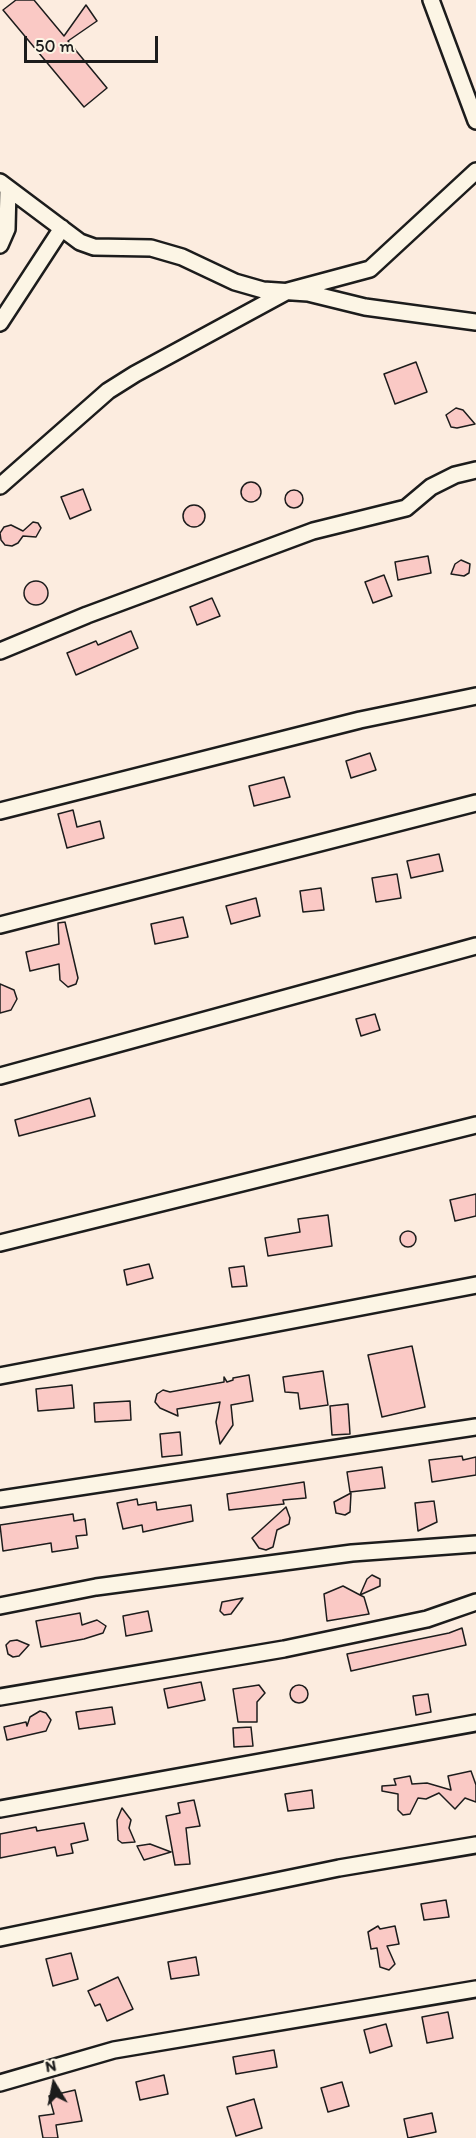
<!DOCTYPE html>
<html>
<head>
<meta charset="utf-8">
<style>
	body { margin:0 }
	#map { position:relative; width:476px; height:2138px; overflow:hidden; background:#fcecdf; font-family:Itim,sans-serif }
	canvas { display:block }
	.north { position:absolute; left:24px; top:2054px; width:60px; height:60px; -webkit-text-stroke:4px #fcf5e5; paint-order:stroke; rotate:350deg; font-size:16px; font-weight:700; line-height:24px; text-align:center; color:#1c1c1c }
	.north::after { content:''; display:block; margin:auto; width:21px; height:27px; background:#1c1c1c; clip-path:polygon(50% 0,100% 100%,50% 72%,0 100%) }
	.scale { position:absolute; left:24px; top:36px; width:134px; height:27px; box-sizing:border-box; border:3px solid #1c1c1c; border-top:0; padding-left:8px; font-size:18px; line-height:21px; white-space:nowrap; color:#1c1c1c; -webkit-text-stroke:4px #fcf5e5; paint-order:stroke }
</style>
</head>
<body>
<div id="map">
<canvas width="476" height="2138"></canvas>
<div class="north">N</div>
<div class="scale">50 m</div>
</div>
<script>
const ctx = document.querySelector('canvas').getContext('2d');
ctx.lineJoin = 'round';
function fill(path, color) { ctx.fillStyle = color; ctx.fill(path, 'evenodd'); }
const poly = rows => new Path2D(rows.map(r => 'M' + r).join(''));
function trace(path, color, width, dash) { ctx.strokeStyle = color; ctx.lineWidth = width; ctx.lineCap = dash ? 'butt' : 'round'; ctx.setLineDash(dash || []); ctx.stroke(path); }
const building = poly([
	[16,0,34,0,64,36,86,5,97,21,68,41,107,88,84,107,3,10,16,0],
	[416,362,427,392,395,404,384,374,416,362],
	[456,408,463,410,475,424,457,428,451,427,446,415,456,408],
	'241 492a10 10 0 1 1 20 0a10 10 0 1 1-20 0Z',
	[83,489,91,510,70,519,61,497,83,489],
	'285 499a9 9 0 1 1 18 0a9 9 0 1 1-18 0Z',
	'183 516a11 11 0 1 1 22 0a11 11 0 1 1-22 0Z',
	[33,522,38,523,41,528,36,537,23,536,18,543,12,546,5,545,1,540,0,533,4,527,11,525,23,531,33,522],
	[428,556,431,573,398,580,395,562,428,556],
	[461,560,470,564,469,573,464,576,451,574,455,564,461,560],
	[384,575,392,596,373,603,365,582,384,575],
	'24 593a12 12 0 1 1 24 0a12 12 0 1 1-24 0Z',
	[212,598,220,616,197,625,190,607,212,598],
	[131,631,138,648,76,675,67,653,96,641,98,645,131,631],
	[370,753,376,770,351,778,346,761,370,753],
	[284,777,290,797,254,806,249,786,284,777],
	[73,810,77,827,100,821,104,838,67,848,58,814,73,810],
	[439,854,443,871,411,878,407,861,439,854],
	[397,874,401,898,376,902,372,878,397,874],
	[321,888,324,910,303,912,300,891,321,888],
	[256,898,260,916,231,924,226,906,256,898],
	[183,917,188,937,155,944,151,924,183,917],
	[65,922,78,978,76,984,68,987,60,980,59,964,30,971,26,952,59,944,58,923,65,922],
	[0,984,14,990,17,999,11,1010,0,1013,0,984],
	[375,1014,380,1030,361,1036,356,1019,375,1014],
	[90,1098,95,1116,19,1136,15,1120,90,1098],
	[476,1194,476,1216,455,1221,450,1200,476,1194],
	[328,1215,332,1246,268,1256,265,1238,300,1232,298,1219,328,1215],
	'400 1239a8 8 0 1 1 16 0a8 8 0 1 1-16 0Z',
	[149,1264,153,1278,127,1285,124,1270,149,1264],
	[244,1266,247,1286,232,1287,229,1268,244,1266],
	[412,1346,425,1407,382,1417,368,1355,412,1346],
	[323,1371,328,1405,300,1409,298,1393,285,1392,283,1377,323,1371],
	[249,1375,253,1401,231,1405,233,1425,220,1444,216,1422,220,1402,177,1409,178,1416,160,1408,155,1402,157,1394,163,1390,170,1392,224,1382,224,1377,227,1382,233,1380,233,1378,249,1375],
	[72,1385,74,1408,38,1411,36,1389,72,1385],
	[130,1401,131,1420,95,1422,94,1403,130,1401],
	[348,1404,350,1434,332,1435,330,1406,348,1404],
	[180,1432,182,1455,162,1457,160,1434,180,1432],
	[462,1456,463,1460,476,1457,476,1475,432,1482,429,1460,462,1456],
	[382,1467,385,1488,350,1492,347,1472,382,1467],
	[304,1482,306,1498,283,1500,284,1504,229,1510,227,1494,304,1482],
	[351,1493,350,1512,345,1515,336,1513,334,1502,351,1493],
	[137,1499,138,1505,156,1502,157,1510,191,1505,193,1521,143,1532,142,1525,123,1529,117,1503,137,1499],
	[434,1501,437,1522,418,1531,415,1503,434,1501],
	[286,1507,290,1518,289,1524,277,1530,273,1547,266,1550,259,1548,252,1538,286,1507],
	[73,1514,74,1521,85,1519,87,1535,76,1536,78,1548,52,1552,51,1543,3,1551,0,1525,73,1514],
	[372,1575,380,1579,380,1586,360,1595,364,1597,369,1614,327,1621,324,1594,343,1586,360,1595,367,1579,372,1575],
	[243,1598,231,1614,224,1615,220,1611,222,1602,243,1598],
	[148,1611,152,1631,126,1636,123,1616,148,1611],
	[80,1613,82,1625,97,1620,106,1626,103,1633,84,1639,41,1647,36,1621,80,1613],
	[462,1628,466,1645,351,1671,347,1654,449,1633,462,1628],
	[17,1640,29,1645,19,1656,13,1657,8,1654,6,1645,10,1641,17,1640],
	[201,1682,205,1700,168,1708,164,1689,201,1682],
	[259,1685,265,1693,257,1702,257,1722,238,1722,233,1689,259,1685],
	'290 1694a9 9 0 1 1 18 0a9 9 0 1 1-18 0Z',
	[428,1694,431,1712,416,1715,413,1696,428,1694],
	[112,1707,115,1724,79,1729,76,1712,112,1707],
	[40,1711,46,1713,51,1720,46,1731,7,1740,4,1727,26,1722,27,1726,30,1717,40,1711],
	[251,1727,253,1746,234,1747,233,1728,251,1727],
	[471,1771,476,1785,476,1802,465,1798,455,1809,439,1793,426,1799,418,1798,410,1814,403,1815,398,1810,398,1794,382,1791,382,1786,396,1785,394,1779,410,1776,412,1784,427,1783,451,1790,448,1776,471,1771],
	[312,1790,314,1808,288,1811,285,1794,312,1790],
	[194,1800,200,1826,186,1828,190,1864,175,1865,166,1816,180,1813,178,1803,194,1800],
	[122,1808,131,1820,129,1828,135,1842,122,1843,118,1840,117,1820,122,1808],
	[84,1823,88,1840,71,1844,73,1853,57,1856,55,1847,0,1858,0,1834,36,1827,37,1831,84,1823],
	[150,1844,171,1852,144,1860,137,1846,150,1844],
	[446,1900,449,1917,424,1920,421,1904,446,1900],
	[378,1926,380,1929,395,1926,399,1944,387,1946,395,1964,389,1970,380,1967,377,1948,371,1949,368,1932,378,1926],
	[71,1953,78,1979,53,1986,46,1959,71,1953],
	[196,1957,199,1975,171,1979,168,1962,196,1957],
	[118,1977,133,2009,107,2021,100,2004,95,2006,88,1991,118,1977],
	[448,2012,453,2038,427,2043,422,2017,448,2012],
	[386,2024,392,2046,370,2053,364,2030,386,2024],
	[274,2050,277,2067,236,2074,233,2057,274,2050],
	[164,2075,168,2094,140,2100,136,2082,164,2075],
	[342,2082,349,2106,328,2112,321,2088,342,2082],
	[75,2090,82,2121,56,2125,58,2138,43,2138,39,2116,54,2114,49,2096,75,2090],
	[254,2099,262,2128,236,2136,227,2107,254,2099],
	[432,2113,436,2132,408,2138,404,2119,432,2113]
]);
const minor = poly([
	[431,0,476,121],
	[0,182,80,242,94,247,151,248,182,257,235,282,263,290,308,293,365,307,476,322],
	[0,245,7,229,8,188],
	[0,323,62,228],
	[0,486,108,391,135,374,288,291,370,269,476,171],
	[0,651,87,615,313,531,406,508,431,487,455,475,476,470],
	[0,811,360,720,476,696],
	[0,925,476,803],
	[0,1076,476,946],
	[0,1243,476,1125],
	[0,1376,476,1285],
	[0,1499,476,1427],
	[0,1606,96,1587,352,1553,476,1544],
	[0,1697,284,1649,427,1619,476,1602],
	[0,1809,476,1723],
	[0,1938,339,1868,476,1845],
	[0,2083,114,2050,476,1989]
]);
fill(building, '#fac9c5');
trace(building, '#1c1c1c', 1.5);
trace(minor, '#1c1c1c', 20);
trace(minor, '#fcf5e5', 15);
</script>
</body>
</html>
